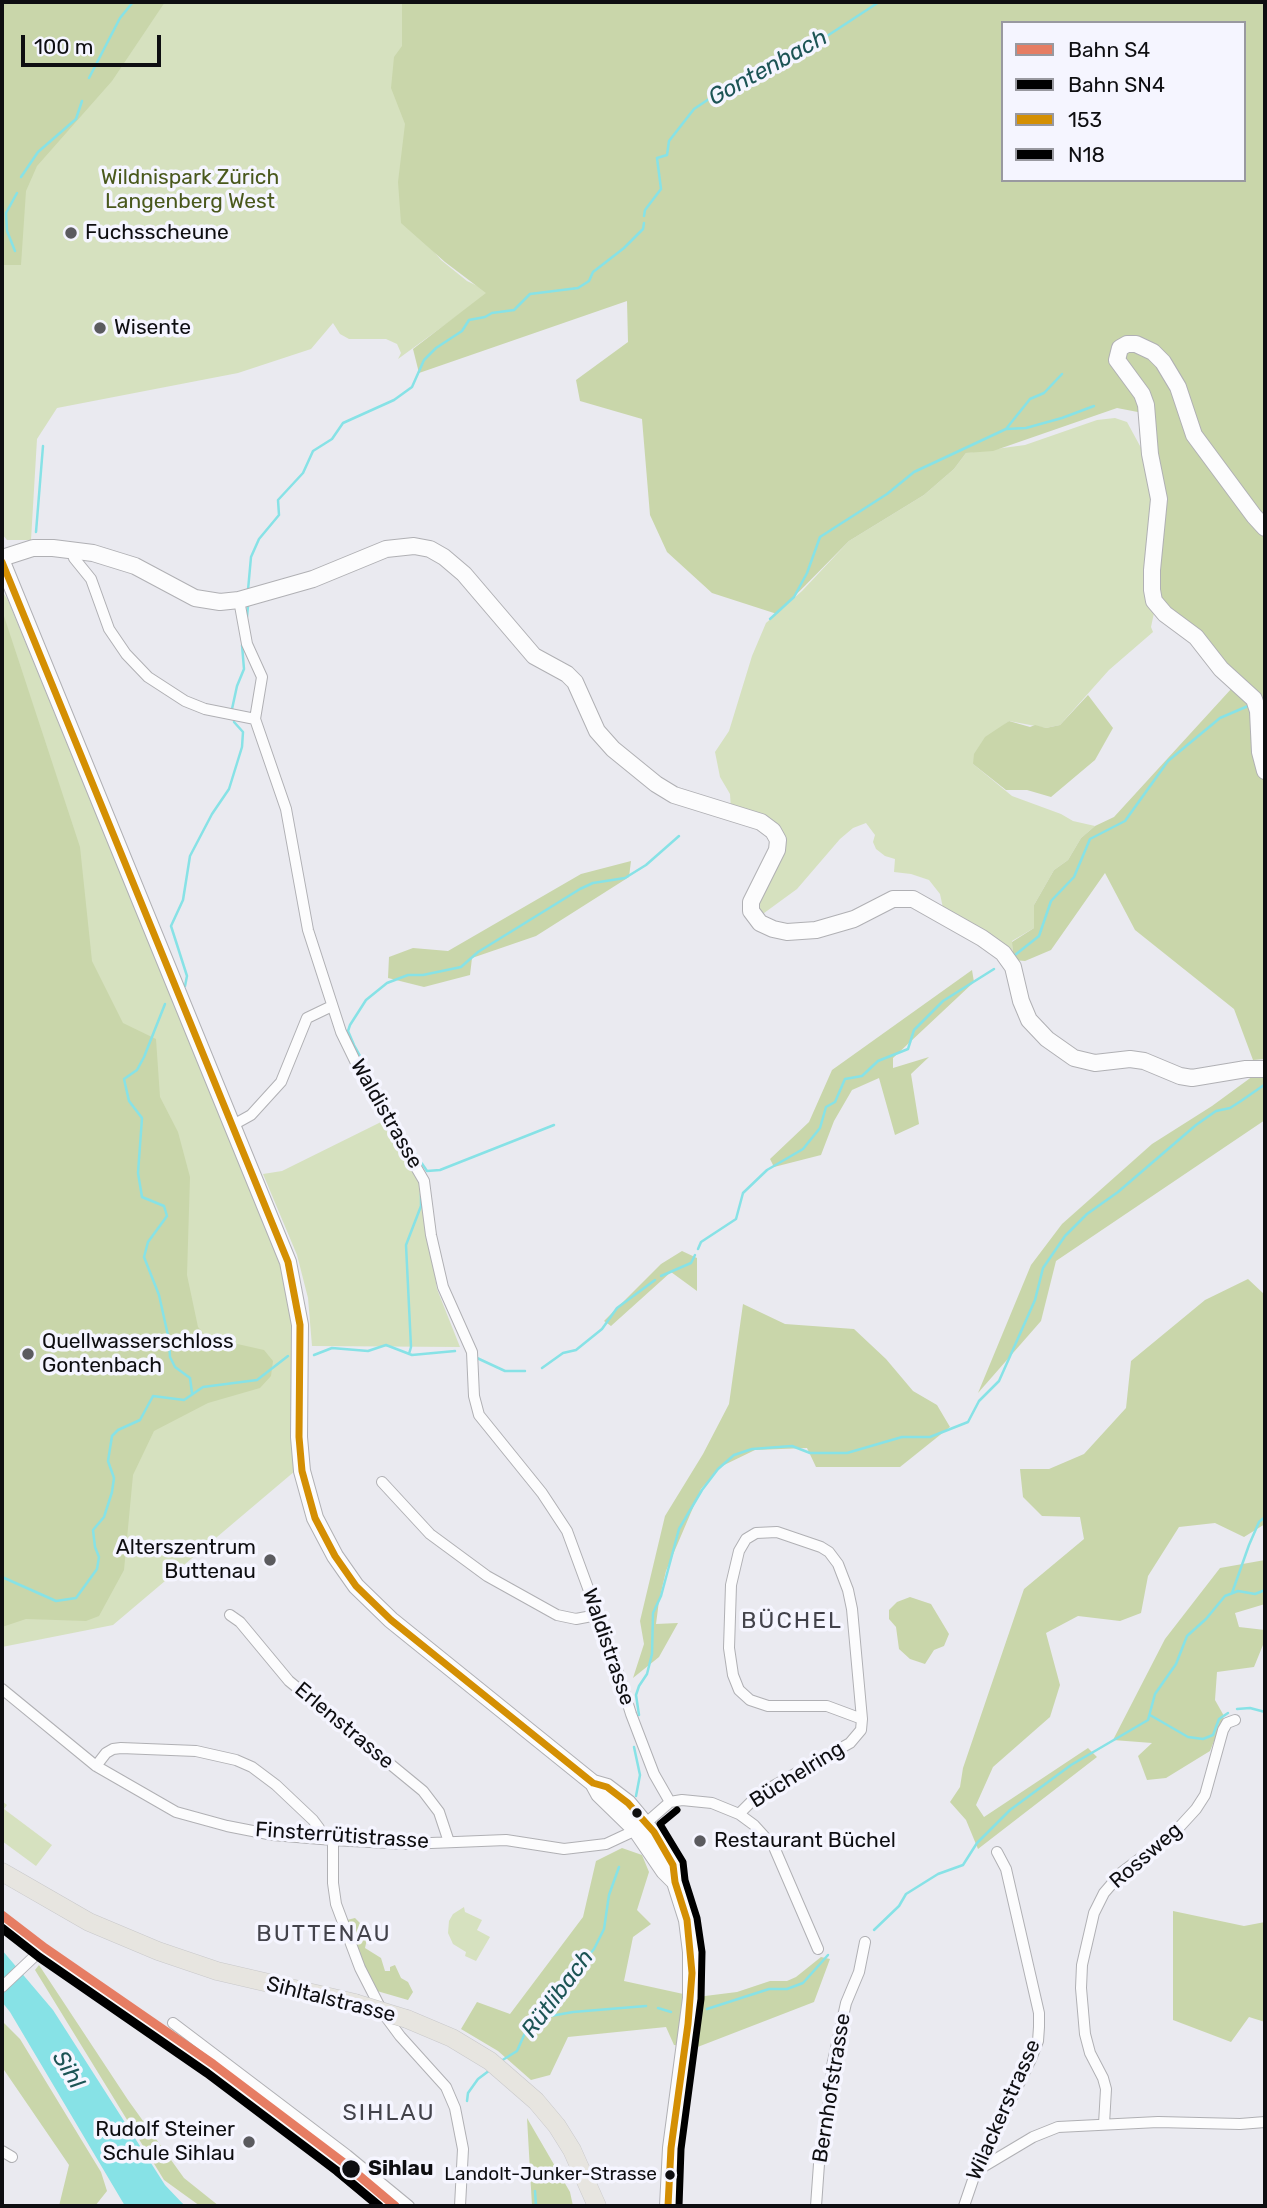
<!DOCTYPE html>
<html>
<head>
<meta charset="utf-8">
<style>
	body { margin:0 }
	#map { position:relative; width:1267px; height:2208px; overflow:hidden; background:#eaeaf0; font-family:Rubik,sans-serif }
	canvas { display:block }
	.frame { position:absolute; inset:0; border:4px solid #0e0e11; pointer-events:none }
	.legend { position:absolute; left:1001px; top:21px; width:245px; height:161px; box-sizing:border-box; background:#f5f5ff; border:2px solid #9999a0; margin:0; padding:9px 12px; list-style:none; font-size:21px; color:#0e0e11 }
	.legend li { display:flex; align-items:center; gap:14px; height:35px }
	.legend b { width:35px; border:2px solid #9999a0 }
	.scale { position:absolute; left:21px; top:35px; width:140px; height:32px; box-sizing:border-box; border:4px solid #0e0e11; border-top:0; padding-left:9px; font-size:21px; line-height:24px; white-space:nowrap; color:#0e0e11; -webkit-text-stroke:5px #f5f5ff; paint-order:stroke }
</style>
</head>
<body>
<div id="map">
<canvas width="1267" height="2208"></canvas>
<div class="frame"></div>
<ul class="legend">
<li><b style="height:9px;background:#e67d63"></b>Bahn S4</li>
<li><b style="height:9px;background:#000"></b>Bahn SN4</li>
<li><b style="height:9px;background:#d48f03"></b>153</li>
<li><b style="height:9px;background:#000"></b>N18</li>
</ul>
<div class="scale">100 m</div>
</div>
<script>
const ctx = document.querySelector('canvas').getContext('2d');
ctx.lineJoin = 'round';
function fill(path, color) { ctx.fillStyle = color; ctx.fill(path, 'evenodd'); }
const poly = rows => new Path2D(rows.map(r => 'M' + r).join(''));
function trace(path, color, width, dash) { ctx.strokeStyle = color; ctx.lineWidth = width; ctx.lineCap = dash ? 'butt' : 'round'; ctx.setLineDash(dash || []); ctx.stroke(path); }
function drawText(font, color, halo, rows, align = 'center') {
  ctx.font = font + ' Rubik,sans-serif'; ctx.lineWidth = 7; ctx.setLineDash([]); ctx.textBaseline = 'middle'; ctx.strokeStyle = halo; ctx.fillStyle = color; for (const [text, x, y, turn = 0] of rows) {
    ctx.save(); ctx.translate(x, y); ctx.rotate((+turn || 0) * Math.PI / 180); ctx.textAlign = isNaN(turn) ? turn : align; if (halo) ctx.strokeText(text, 0, 0); ctx.fillText(text, 0, 0); ctx.restore();
  }
}
const green = poly([
	[2,2,469,2,414,228,441,260,467,281,490,292,398,359,401,353,397,344,386,339,349,339,340,334,333,323,311,349,238,373,57,408,37,439,31,540,7,540,2,534],
	[1115,418,1127,422,1146,457,1154,492,1148,599,1154,613,1151,627,1153,632,1109,670,1060,725,1046,728,1009,721,1000,728,973,764,1012,796,1061,814,1073,821,1095,826,1081,838,1068,860,1054,870,1034,905,1034,928,1012,941,1012,952,943,908,940,894,929,880,911,874,894,872,895,859,885,856,876,849,873,842,875,835,866,823,853,828,840,839,797,889,760,916,756,907,784,840,731,809,730,794,720,777,715,752,729,731,752,656,766,623,802,591,849,541,924,495,954,469,966,453,1025,445,1097,420],
	[2,591,8,600,275,1250,285,1280,292,1325,291,1415,295,1471,113,1625,2,1647],
	[383,1121,421,1185,437,1289,460,1347,312,1346,308,1298,297,1255,263,1174,282,1171],
	[2,1801,7,1805,4,1809,52,1845,36,1866,2,1841],
	[464,1907,465,1912,482,1920,477,1930,490,1937,476,1961,465,1956,466,1952,453,1944,448,1933,449,1921,453,1914]
]);
const forest = poly([
	[2,2,165,2,112,81,37,166,26,191,21,265,2,265],
	[402,2,1265,2,1265,758,1262,705,1168,608,1158,591,1164,505,1143,413,1117,408,993,451,966,453,954,469,924,495,849,541,777,614,712,593,667,552,650,515,642,419,580,401,576,380,628,342,627,301,419,373,413,349,486,293,445,262,401,223,398,182,405,124,391,88,394,57,402,46],
	[1003,23,1244,23,1244,180,1003,180],
	[2,610,80,847,92,961,123,1023,156,1039,160,1097,178,1132,190,1177,187,1275,198,1327,211,1342,233,1343,264,1350,273,1361,271,1376,260,1388,208,1403,154,1431,133,1475,124,1570,99,1616,86,1621,26,1619,2,1627],
	[1232,688,1246,698,1253,710,1265,781,1265,1059,1253,1060,1234,1009,1135,930,1105,873,1051,950,1025,961,1013,960,1012,942,1034,928,1034,905,1054,870,1068,860,1081,838,1095,826,1114,817],
	[1088,695,1113,728,1095,760,1051,797,1027,790,1006,790,973,764,974,754,985,737,1009,721,1030,727,1035,725,1046,728,1060,725],
	[631,861,629,877,536,936,472,958,470,975,424,987,388,978,389,957,413,948,448,951,581,874],
	[972,970,974,982,893,1058,893,1068,929,1057,911,1074,919,1124,895,1135,879,1078,852,1090,834,1121,821,1155,774,1167,770,1159,809,1122,832,1070],
	[1253,1076,1265,1078,1265,1120,1056,1261,1041,1321,978,1393,1031,1265,1062,1224,1152,1144,1212,1106],
	[682,1251,697,1258,697,1291,671,1272,611,1326,604,1321,661,1264],
	[1248,1279,1265,1295,1265,1524,1244,1537,1215,1523,1179,1527,1148,1576,1141,1613,1120,1621,1078,1616,1046,1633,1060,1685,1050,1717,993,1767,976,1805,984,1817,1088,1748,1097,1757,978,1849,966,1820,950,1802,960,1787,963,1768,1024,1589,1084,1539,1080,1517,1042,1516,1023,1497,1020,1469,1049,1469,1084,1454,1126,1408,1131,1361,1205,1300],
	[743,1304,785,1324,854,1329,886,1359,913,1391,937,1405,950,1427,900,1467,816,1467,807,1448,755,1450,720,1467,701,1489,666,1571,659,1601,656,1624,678,1623,659,1657,633,1678,644,1644,640,1621,665,1516,703,1454,729,1404],
	[1265,1560,1265,1604,1235,1613,1239,1627,1265,1630,1265,1640,1254,1667,1217,1672,1215,1700,1224,1716,1210,1751,1166,1778,1147,1780,1138,1756,1152,1743,1113,1740,1165,1639,1220,1568],
	[910,1597,931,1604,949,1634,944,1646,934,1650,925,1664,910,1659,899,1649,896,1627,889,1619,889,1610,897,1602],
	[622,1848,642,1855,649,1872,637,1910,651,1924,633,1937,624,1981,697,1997,737,1992,770,1981,787,1981,796,1977,821,1957,830,1959,814,2002,695,2048,674,2045,666,2027,568,2037,550,2075,531,2080,498,2051,461,2029,477,2002,510,2014,583,1917,596,1861],
	[1173,1911,1244,1926,1265,1922,1265,2022,1249,2017,1231,2042,1173,2020],
	[355,1918,362,1925,367,1939,365,1948,381,1958,385,1971,390,1971,390,1967,395,1965,401,1978,408,1982,413,1992,408,2000,377,1991,362,1977,347,1920],
	[39,1965,128,2100,184,2178,219,2206,200,2206,164,2180,35,1970],
	[2,2021,20,2039,101,2172,107,2191,95,2206,59,2206,69,2165,2,2067],
	[527,2118,570,2192,573,2206,532,2206]
]);
const water = poly([
	[2,1950,53,2010,165,2185,185,2206,125,2206,10,2012,2,2002]
]);
const stream = poly([
	[89,78,120,18,133,2],
	[21,177,38,152,76,119,82,101],
	[644,216,645,210,661,189,657,158,667,155,669,141,694,109,742,77,793,55,824,38,879,2],
	[15,251,7,231,6,213,17,193],
	[1006,429,1030,399,1044,393,1062,374],
	[36,532,43,446],
	[248,590,251,557,259,539,279,515,278,500,303,473,313,451,332,439,343,423,394,400,412,387,424,360,436,348,462,331,469,320,485,317,492,313,514,310,530,294,578,288,589,281,593,272,624,248,643,229,644,223],
	[247,617,248,606],
	[770,619,794,597,807,573,820,537,887,494,914,472,1006,429,1026,428,1062,418,1094,406],
	[232,709,237,686,244,669,242,645],
	[1015,955,1039,936,1051,901,1074,877,1090,839,1125,821,1168,761,1220,718,1248,706],
	[185,986,187,976,171,926,183,900,190,856,212,814,229,789,242,747,243,732,234,722],
	[165,1004,144,1057,137,1070,124,1079,129,1101,142,1118,138,1173,142,1197,164,1206,167,1216,148,1242,144,1257,159,1295,169,1340,170,1357,175,1367,190,1378,192,1393],
	[554,1125,440,1170,427,1171,410,1146,354,1045,348,1031,350,1025,366,1000,387,983,408,975,423,975,461,967,478,952,580,889,593,883,625,878,646,865,679,836],
	[698,1249,701,1242,736,1219,743,1193,767,1170,803,1149,820,1128,826,1107,835,1102,845,1079,862,1076,878,1061,908,1049,914,1030,943,1001,994,969],
	[661,1276,691,1263,695,1255],
	[409,1354,411,1347,406,1245,421,1206,421,1194],
	[314,1355,332,1348,368,1351,386,1345,412,1355,455,1351],
	[477,1358,505,1371,525,1371],
	[542,1368,563,1353,576,1350,602,1329,617,1308,655,1280],
	[2,1577,56,1601,76,1598,97,1569,99,1557,95,1547,93,1530,104,1517,112,1492,114,1478,108,1461,112,1436,118,1430,140,1420,153,1396,184,1400,203,1387,257,1380,288,1356],
	[1232,1593,1249,1545,1259,1522,1265,1517],
	[1237,1709,1250,1708,1265,1712],
	[639,1715,636,1695,639,1686,647,1674,652,1654,653,1613,661,1596,679,1529,702,1490,718,1469,734,1455,752,1449,792,1446,810,1453,847,1453,902,1437,930,1437,968,1422,979,1401,999,1381,1035,1300,1043,1268,1065,1236,1087,1214,1118,1192,1196,1125,1216,1111,1230,1108,1241,1101,1264,1085],
	[1150,1715,1188,1737,1203,1739,1213,1735,1219,1719,1228,1713],
	[634,1747,640,1775,636,1796],
	[874,1930,899,1906,906,1894,938,1874,963,1865,977,1843,1010,1810,1071,1765,1148,1720,1155,1694,1176,1664,1187,1636,1206,1619,1225,1596,1238,1591,1255,1594,1265,1590],
	[658,2008,671,2012],
	[707,2009,769,1989,787,1989,803,1983,828,1955],
	[545,2017,573,2012,646,2006],
	[501,2061,517,2051,525,2033,541,2021,568,1980,594,1949,604,1929,609,1895,619,1867],
	[467,2101,468,2093,478,2079,490,2070],
	[535,2191,536,2206]
]);
const street = poly([
	[72,550,74,558,91,579,109,629,126,654,148,677,185,701,205,709,255,719],
	[239,600,247,644,262,677,255,719,286,809,308,930,341,1032,360,1071,424,1181,431,1235,443,1287,472,1352,474,1396,479,1415,542,1493,567,1531,613,1656,631,1714,654,1774,670,1802],
	[233,1125,251,1115,281,1082,307,1018,332,1006],
	[382,1482,430,1534,487,1576,557,1615,576,1619,597,1615],
	[230,1615,240,1622,289,1681,423,1791,439,1812,449,1842],
	[2,1689,96,1766,176,1812,227,1826,273,1835,333,1840,406,1844,506,1840,564,1849,606,1844,636,1830],
	[96,1766,106,1753,113,1749,121,1748,196,1751,236,1760,252,1767,276,1785,313,1820,319,1828,321,1839],
	[739,1814,754,1825,774,1847,818,1949],
	[646,1823,670,1802,682,1800,712,1803,739,1814,759,1794,850,1743,861,1730,862,1719,852,1609,848,1590,838,1564,829,1552,821,1547,777,1532,756,1533,746,1539,739,1551,731,1585,729,1648,733,1675,739,1690,750,1700,768,1706,827,1706,862,1719],
	[333,1840,333,1883,336,1904,360,1968,383,2013,400,2036,446,2087,455,2108,463,2149,460,2206],
	[2,1924,39,1952,163,2036,291,2131,382,2206],
	[2,1987,39,1952],
	[173,2023,347,2155,409,2206],
	[1104,2124,1106,2089,1103,2078,1090,2053,1085,2034,1081,1988,1082,1965,1094,1913,1104,1893,1122,1872,1174,1833,1196,1809,1205,1795,1223,1730,1227,1723,1235,1720],
	[2,2151,12,2157],
	[976,2171,1033,2137,1058,2127,1158,2122,1240,2124,1265,2122],
	[816,2206,819,2164,831,2089,832,2066,846,2003,859,1972,865,1942],
	[964,2206,976,2171,1031,2059,1038,2041,1039,2027,1039,2013,1006,1869,997,1852]
]);
const secondary = poly([
	[1265,528,1254,516,1194,435,1178,387,1163,362,1153,352,1136,344,1127,344,1120,348,1117,360,1142,394,1146,405,1150,454,1159,499,1152,570,1152,590,1154,601,1165,614,1196,637,1221,669,1254,699,1258,711,1260,752,1265,771],
	[2,558,33,548,53,548,93,553,135,566,195,598,220,602,239,600,313,579,386,549,414,546,430,549,444,557,464,574,534,656,567,674,575,682,597,731,613,749,656,784,674,795,761,822,773,831,778,840,777,850,751,902,751,911,760,923,773,929,787,932,816,930,854,919,893,899,913,899,982,938,1003,953,1013,967,1021,1001,1029,1020,1047,1039,1074,1058,1095,1063,1130,1059,1144,1061,1180,1076,1192,1078,1246,1069,1265,1069],
	[2,562,288,1262,300,1325,299,1437,302,1471,315,1518,335,1556,356,1586,391,1620,593,1783,599,1794,636,1830,664,1871,675,1882],
	[593,1783,607,1787,628,1803,661,1843,673,1865,675,1882,687,1920,691,1952,691,1998,671,2148,668,2206]
]);
const primary = poly([
	[2,1872,89,1922,158,1951,217,1971,355,2003],
	[407,2019,452,2038,490,2061,536,2101,557,2126,572,2150,597,2206]
]);
const primaryBridge = poly([
	[355,2003,407,2019]
]);
const bus1 = poly([
	[2,562,288,1262,300,1325,299,1437,302,1471,315,1518,335,1556,356,1586,391,1620,593,1783,607,1787,628,1803,654,1832,673,1865,675,1882,687,1920,692,1973,688,2024,671,2148,668,2206]
]);
const bus2 = poly([
	[677,1810,660,1824,683,1862,685,1880,697,1918,702,1952,701,1999,681,2149,679,2206]
]);
const rail1 = poly([
	[2,1915,45,1948,213,2064,344,2163,395,2206]
]);
const rail2 = poly([
	[2,1928,39,1957,207,2073,337,2171,379,2206]
]);
const markers = [
	[71,233,7,"#5b5b5f"],
	[100,328,7,"#5b5b5f"],
	[28,1354,7,"#5b5b5f"],
	[270,1560,7,"#5b5b5f"],
	[637,1813,6,"#0e0e11"],
	[700,1841,7,"#5b5b5f"],
	[249,2142,7,"#5b5b5f"],
	[351,2169,10,"#0e0e11"],
	[670,2175,6,"#0e0e11"]
];
const busNames = [
	["Landolt-Junker-Strasse",657,2175]
];
const parkNames = [
	["Wildnispark Zürich",190,178],
	["Langenberg West",190,202]
];
const poiNames = [
	["Fuchsscheune",85,233],
	["Wisente",114,328],
	["Quellwasserschloss",42,1342],
	["Gontenbach",42,1366],
	["Alterszentrum",256,1548,"right"],
	["Buttenau",256,1572,"right"],
	["Restaurant Büchel",714,1841],
	["Rudolf Steiner",235,2130,"right"],
	["Schule Sihlau",235,2154,"right"]
];
const streetNames = [
	["Waldistrasse",386,1114,60],
	["Waldistrasse",608,1647,71],
	["Erlenstrasse",344,1726,40],
	["Büchelring",797,1775,-32],
	["Finsterrütistrasse",342,1836,4],
	["Rossweg",1146,1856,-41],
	["Sihltalstrasse",331,2000,14],
	["Bernhofstrasse",832,2088,-81],
	["Wilackerstrasse",1004,2110,-66]
];
const stopNames = [
	["Sihlau",368,2169]
];
const waterNames = [
	["Gontenbach",768,68,-29],
	["Rütlibach",558,1994,-53],
	["Sihl",68,2070,59]
];
const neighbourhoodNames = [
	["BÜCHEL",792,1621],
	["BUTTENAU",324,1934],
	["SIHLAU",389,2113]
];
fill(green, '#d6e1bf');
fill(forest, '#c9d6aa');
fill(water, '#87e2e6');
trace(stream, '#87e2e6', 2.5);
trace(street, '#b0b0b4', 12);
trace(secondary, '#b0b0b4', 18);
trace(primary, '#c8c8ca', 19);
trace(street, '#fcfcfd', 10);
trace(secondary, '#fcfcfd', 16);
trace(primary, '#e7e5e0', 18);
trace(primaryBridge, '#c8c8ca', 19, []);
trace(primaryBridge, '#e7e5e0', 18);
trace(bus1, '#d48f03', 7);
trace(bus2, '#000', 7);
trace(rail1, '#e67d63', 9);
trace(rail2, '#000', 9);
for (const [x, y, r, color] of markers) { const dot = new Path2D(); dot.arc(x, y, r, 0, 2 * Math.PI); ctx.fillStyle = color; ctx.fill(dot); trace(dot, '#f5f5ff', 2.5); }
drawText('19px', '#0e0e11', '#f5f5ff', busNames, 'right');
drawText('21px', '#49581c', '#f5f5ff', parkNames);
drawText('21px', '#0e0e11', '#f5f5ff', poiNames, 'left');
drawText('21px', '#0e0e11', '#f5f5ff', streetNames);
drawText('bold 21px', '#0e0e11', '#f5f5ff', stopNames, 'left');
drawText('italic 23px', '#1c5455', '#f5f5ff', waterNames);
ctx.letterSpacing = '2px';
drawText('23px', '#43434b', '#f5f5ff', neighbourhoodNames);
ctx.letterSpacing = '0px';
</script>
</body>
</html>
